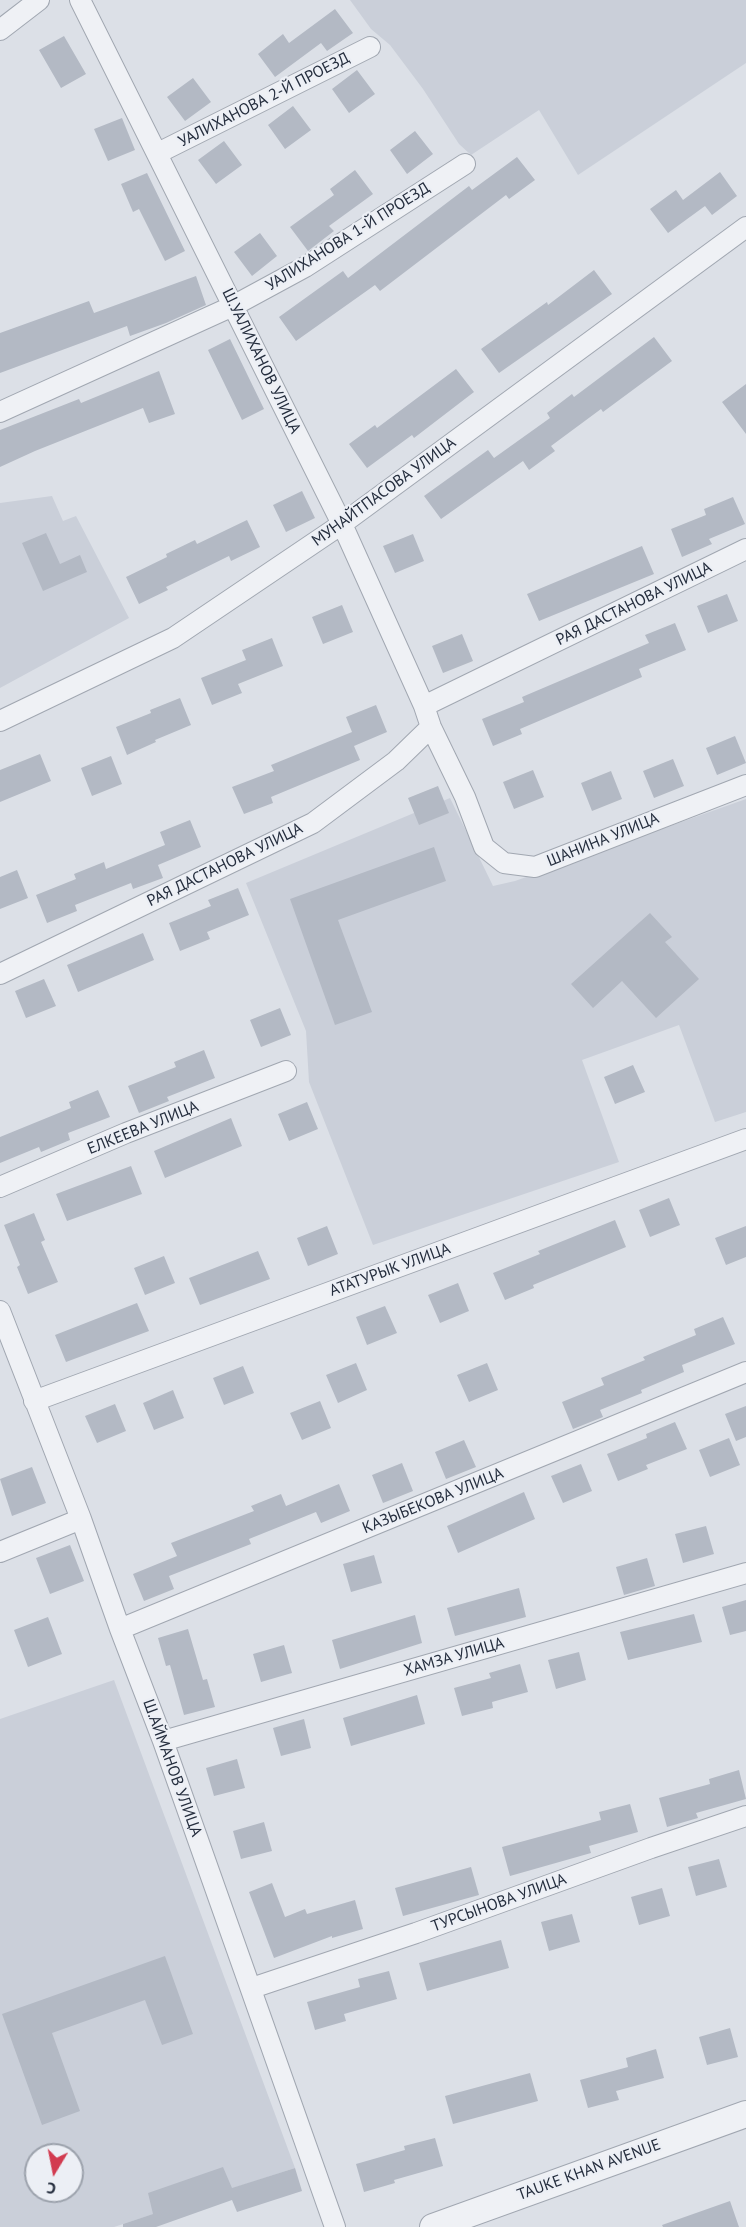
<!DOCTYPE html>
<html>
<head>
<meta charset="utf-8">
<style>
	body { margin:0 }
	#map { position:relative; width:746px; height:2227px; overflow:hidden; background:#dce0e7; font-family:"PT Sans",sans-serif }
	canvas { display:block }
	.north { position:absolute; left:24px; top:2143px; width:60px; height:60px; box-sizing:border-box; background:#eceff5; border:2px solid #9ca2ac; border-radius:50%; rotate:190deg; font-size:16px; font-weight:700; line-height:24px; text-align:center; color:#252e3e }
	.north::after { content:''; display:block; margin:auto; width:21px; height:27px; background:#d23b50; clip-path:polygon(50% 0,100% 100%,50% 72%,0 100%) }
</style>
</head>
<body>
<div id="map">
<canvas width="746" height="2227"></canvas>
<div class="north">С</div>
</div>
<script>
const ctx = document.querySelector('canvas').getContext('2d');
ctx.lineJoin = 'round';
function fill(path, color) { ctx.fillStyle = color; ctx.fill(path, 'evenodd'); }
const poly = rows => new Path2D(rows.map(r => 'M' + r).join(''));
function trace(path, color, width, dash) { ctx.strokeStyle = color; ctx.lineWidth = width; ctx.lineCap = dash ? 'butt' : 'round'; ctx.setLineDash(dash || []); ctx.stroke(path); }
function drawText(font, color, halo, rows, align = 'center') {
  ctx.font = font + ' "PT Sans",sans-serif'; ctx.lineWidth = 4.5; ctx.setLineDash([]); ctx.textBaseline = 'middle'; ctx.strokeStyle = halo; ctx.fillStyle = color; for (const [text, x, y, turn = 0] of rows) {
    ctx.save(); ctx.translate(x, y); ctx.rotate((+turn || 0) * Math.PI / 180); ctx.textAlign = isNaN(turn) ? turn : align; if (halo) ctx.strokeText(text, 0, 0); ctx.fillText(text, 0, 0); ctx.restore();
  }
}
const built = poly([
	[350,0,746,0,746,63,578,175,539,110,471,155,459,144,423,89,390,45,371,29],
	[52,496,63,521,76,516,129,618,0,688,0,503],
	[450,798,493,886,515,881,746,799,746,1112,715,1122,679,1025,582,1060,619,1162,373,1245,309,1082,306,1031,246,883],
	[114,1680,295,2168,114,2227,0,2227,0,1719],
	[36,2155,72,2155,72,2191,36,2191]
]);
const building = poly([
	[335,9,353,33,327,51,321,43,275,77,258,54,283,34,289,43],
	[64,36,86,74,61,88,39,50],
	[357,70,375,94,349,113,332,89],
	[193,78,211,102,185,121,167,97],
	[293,106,311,130,285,149,268,125],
	[122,118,135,150,108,161,94,129],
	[415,131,433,154,407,174,390,150],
	[224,141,242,165,216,184,198,160],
	[517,157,535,180,509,199,506,195,380,291,375,285,296,341,279,317,343,271,348,278,469,186,472,190],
	[355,170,373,194,329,226,334,231,308,251,290,227,334,195,330,189],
	[720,172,737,196,712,215,705,206,668,233,650,209,676,190,683,200],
	[147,173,185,251,165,261,139,209,133,212,121,184],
	[260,233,277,256,252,276,234,252],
	[594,270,612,294,499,373,481,349,547,302,548,305],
	[196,276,206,305,166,323,130,336,127,326,0,373,0,333,89,301,94,313],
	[654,337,672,361,603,412,601,409,551,446,555,451,529,470,523,461,441,519,424,496,488,450,494,458,550,418,547,413,572,394,574,397],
	[230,339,264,409,242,420,208,350],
	[456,369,474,392,414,438,412,435,367,468,349,444,375,425,377,428],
	[159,371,175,414,149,423,143,408,35,451,0,467,0,430,79,399,81,403],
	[746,384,746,434,722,402],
	[302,491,315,518,286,532,273,505],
	[733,497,745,524,709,539,712,544,682,557,671,529,706,515,704,509],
	[247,520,260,547,231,561,229,556,166,587,168,590,139,604,126,577,167,557,166,554,195,540,197,544],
	[46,533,60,564,80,555,87,572,43,591,22,543],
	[413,534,424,561,395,573,383,546],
	[642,546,654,574,539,621,527,594],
	[727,594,738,621,708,633,697,606],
	[342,605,353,632,323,644,312,617],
	[675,623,686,650,639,669,642,677,520,729,522,734,493,746,482,719,524,702,522,697,649,643,645,635],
	[462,634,473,661,443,673,432,646],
	[272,638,283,666,238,684,242,693,212,705,201,678,246,660,242,650],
	[180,698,191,725,155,740,156,742,127,755,116,727,151,713,150,710],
	[376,705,387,732,354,746,360,760,271,797,273,803,244,814,232,787,274,771,271,765,352,732,346,717],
	[735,736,746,763,717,775,706,748],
	[40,754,51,781,0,802,0,770],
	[111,756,122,784,92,796,81,768],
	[673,759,684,786,654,798,643,771],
	[533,770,544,797,514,809,503,782],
	[611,771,622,799,592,811,581,783],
	[438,786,449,813,419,825,408,798],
	[190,820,201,847,158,865,163,878,133,889,131,883,75,905,77,911,47,923,36,895,76,879,74,874,104,862,106,869,165,845,160,832],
	[434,847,446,881,338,920,372,1012,335,1025,290,899],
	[17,870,28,898,0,909,0,877],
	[238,888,249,915,207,932,210,939,180,951,169,923,211,906,208,900],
	[650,913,672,937,665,942,699,979,656,1018,622,981,593,1008,571,984],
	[143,933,154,960,78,992,67,965],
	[44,979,56,1006,26,1018,15,991],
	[280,1008,291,1035,261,1047,250,1020],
	[204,1050,215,1078,167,1097,169,1101,139,1113,128,1086,176,1067,174,1062],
	[633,1065,645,1092,615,1104,604,1077],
	[98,1090,110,1117,68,1133,70,1140,41,1152,39,1147,0,1163,0,1137,71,1108,69,1102],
	[307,1102,318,1129,289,1141,278,1114],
	[231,1118,242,1146,165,1178,154,1151],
	[131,1166,142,1194,67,1221,56,1194],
	[669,1198,680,1225,650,1237,639,1210],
	[34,1213,45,1240,41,1242,58,1282,28,1294,17,1267,20,1265,4,1225],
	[615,1220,626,1247,533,1285,534,1288,505,1300,493,1273,540,1254,538,1251],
	[327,1226,338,1254,308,1266,297,1238],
	[746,1226,746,1257,726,1265,715,1238],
	[258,1251,270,1279,200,1305,189,1278],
	[164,1256,175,1283,145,1295,134,1268],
	[458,1283,469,1311,440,1323,428,1295],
	[137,1303,149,1331,66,1362,55,1335],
	[385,1306,397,1333,367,1345,356,1317],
	[723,1317,735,1344,682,1365,684,1372,641,1390,642,1393,600,1410,603,1417,573,1429,562,1402,604,1385,601,1378,645,1360,643,1357,696,1335,694,1329],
	[356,1363,367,1390,338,1403,326,1375],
	[487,1363,498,1390,469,1402,457,1375],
	[243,1366,254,1393,224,1405,213,1378],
	[173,1390,184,1418,154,1430,143,1403],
	[320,1401,331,1428,302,1440,290,1413],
	[115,1404,126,1431,97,1443,85,1416],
	[746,1406,746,1437,736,1441,725,1414],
	[675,1422,687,1449,646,1465,648,1469,618,1481,607,1454,647,1438,646,1434],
	[729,1438,740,1465,710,1477,699,1450],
	[464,1440,476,1467,446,1479,435,1452],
	[402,1463,413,1491,383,1503,372,1475],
	[581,1464,592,1491,563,1503,551,1476],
	[32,1467,46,1503,12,1516,0,1479],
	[339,1484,350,1511,321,1523,316,1512,249,1539,251,1544,169,1576,174,1589,144,1601,133,1574,177,1556,171,1543,254,1511,251,1506,281,1494,286,1506],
	[524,1492,535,1519,458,1553,447,1526],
	[706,1526,714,1554,683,1563,675,1534],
	[70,1545,84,1581,50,1594,36,1558],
	[374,1555,382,1583,351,1592,343,1564],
	[647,1558,655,1586,624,1595,616,1567],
	[519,1588,526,1617,455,1636,447,1608],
	[746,1600,746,1631,730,1635,722,1607],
	[694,1614,702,1642,628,1660,620,1632],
	[415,1615,422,1643,340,1669,332,1640],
	[48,1617,62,1654,28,1667,14,1630],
	[188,1629,203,1680,207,1679,215,1707,184,1715,170,1665,166,1666,158,1638],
	[284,1645,292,1673,261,1682,253,1654],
	[579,1652,586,1680,556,1689,548,1660],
	[520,1664,528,1692,492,1702,493,1708,462,1716,454,1688,491,1678,489,1673],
	[417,1695,425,1724,351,1746,343,1718],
	[304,1719,311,1748,281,1756,273,1728],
	[237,1759,245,1788,214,1796,206,1768],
	[739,1770,746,1799,696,1813,698,1818,667,1827,659,1798,710,1784,709,1779],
	[630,1804,638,1832,589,1846,591,1853,510,1876,502,1847,601,1820,599,1812],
	[264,1822,272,1851,241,1859,233,1831],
	[719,1859,727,1887,696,1896,688,1867],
	[471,1867,479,1895,403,1916,395,1888],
	[272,1883,285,1917,305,1909,307,1914,355,1900,363,1929,332,1938,332,1936,274,1958,249,1892],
	[662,1888,670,1916,639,1925,631,1897],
	[572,1914,580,1942,549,1951,541,1922],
	[501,1940,509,1968,427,1991,419,1963],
	[165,1956,193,2034,162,2045,145,2000,52,2033,80,2111,42,2125,2,2014],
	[389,1971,397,1999,344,2014,346,2021,315,2030,307,2002,360,1987,358,1979],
	[730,2028,738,2057,707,2065,699,2037],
	[656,2049,664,2078,616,2091,619,2100,588,2108,580,2080,628,2067,626,2058],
	[530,2073,538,2101,453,2124,445,2096],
	[435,2138,443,2166,394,2180,395,2183,364,2192,356,2164,405,2150,404,2146],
	[223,2167,232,2188,295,2168,302,2191,237,2212,232,2200,156,2227,123,2227,123,2224,153,2214,148,2193],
	[730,2201,739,2227,663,2227,662,2225]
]);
const minor = poly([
	[80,0,342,524,424,706,431,727,465,797,484,847,504,863,535,867,746,785],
	[0,30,39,0],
	[158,153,370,47],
	[0,412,233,306,305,267,465,164],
	[424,706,746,549],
	[0,721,173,638,342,524,746,227],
	[0,974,313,823,396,761,431,727],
	[0,1187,126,1133,286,1071],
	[0,1311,81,1519,120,1629,163,1741,335,2227],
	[34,1401,746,1139],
	[0,1552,81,1519],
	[120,1629,746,1372],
	[163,1741,746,1573],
	[252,1988,416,1933,651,1848,746,1816]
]);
const tertiary = poly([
	[433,2227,746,2114]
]);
const streetNames = [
	["УАЛИХАНОВА 2-Й ПРОЕЗД",264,100,-27],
	["УАЛИХАНОВА 1-Й ПРОЕЗД",348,237,-32],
	["Ш.УАЛИХАНОВ УЛИЦА",261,361,64],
	["МУНАЙТПАСОВА УЛИЦА",384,492,-36],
	["РАЯ ДАСТАНОВА УЛИЦА",634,604,-26],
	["ШАНИНА УЛИЦА",603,840,-22],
	["РАЯ ДАСТАНОВА УЛИЦА",225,865,-26],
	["ЕЛКЕЕВА УЛИЦА",143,1128,-22],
	["АТАТУРЫК УЛИЦА",390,1270,-20],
	["КАЗЫБЕКОВА УЛИЦА",433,1501,-22],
	["ХАМЗА УЛИЦА",454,1657,-16],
	["Ш.АЙМАНОВ УЛИЦА",172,1768,70],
	["ТУРСЫНОВА УЛИЦА",499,1903,-20],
	["TAUKE KHAN AVENUE",589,2170,-20]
];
fill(built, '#cacfd9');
fill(building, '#b3b9c4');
trace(minor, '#a1a7b1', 22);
trace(tertiary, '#a1a7b1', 28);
trace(minor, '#eff1f5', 20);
trace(tertiary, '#eff1f5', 26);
drawText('16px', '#252e3e', '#eceff5', streetNames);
</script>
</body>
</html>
